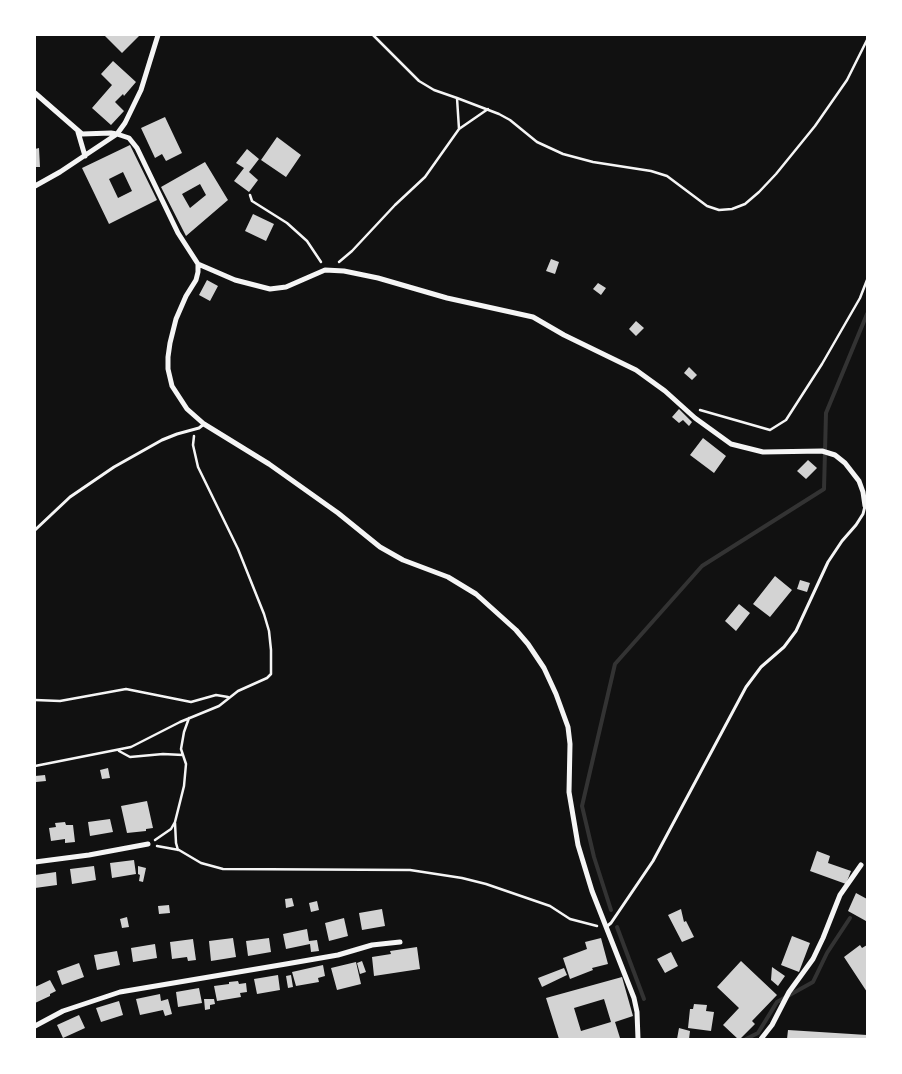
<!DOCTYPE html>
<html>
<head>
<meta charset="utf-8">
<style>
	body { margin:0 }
	#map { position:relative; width:902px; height:1074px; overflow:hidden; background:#111; font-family:Spectral,serif }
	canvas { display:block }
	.frame { position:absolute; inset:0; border:36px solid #fff; pointer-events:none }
</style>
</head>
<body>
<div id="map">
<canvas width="902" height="1074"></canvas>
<div class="frame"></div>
</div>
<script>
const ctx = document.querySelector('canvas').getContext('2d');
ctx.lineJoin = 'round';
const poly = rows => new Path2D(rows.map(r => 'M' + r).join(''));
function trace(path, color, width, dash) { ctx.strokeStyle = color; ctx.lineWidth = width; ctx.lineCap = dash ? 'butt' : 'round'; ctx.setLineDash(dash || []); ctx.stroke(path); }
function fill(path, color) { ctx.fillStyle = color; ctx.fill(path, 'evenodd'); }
const stream = poly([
	[611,910,594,857,582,806,615,664,702,566,824,489,826,413,867,314],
	[617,927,644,999],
	[746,1039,758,1033,777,1002,813,982,827,953,850,918]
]);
const building = poly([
	[104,35,140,35,122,53],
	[113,61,136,82,124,96,123,94,115,102,124,111,111,125,92,108,112,85,101,74],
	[165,117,182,153,166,161,162,154,155,158,141,128],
	[277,137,301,155,286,177,261,160],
	[130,145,157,200,109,224,82,168],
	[123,172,132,191,118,198,109,179],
	[39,148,40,167,35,167,35,149],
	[247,149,259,159,249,172,258,180,249,192,234,181,244,168,236,163],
	[205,162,228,200,186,236,161,187],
	[200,184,206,195,190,208,182,194],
	[253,214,274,224,266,241,245,231],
	[551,259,559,262,555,274,546,271],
	[207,280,218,286,210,301,199,295],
	[598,283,606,288,601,295,593,289],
	[636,321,644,328,636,336,629,329],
	[689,367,697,375,692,380,684,373],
	[679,409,692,422,689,426,683,420,679,423,672,417],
	[703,438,726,456,714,473,690,455],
	[808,460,817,468,806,479,797,471],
	[775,576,792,590,770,617,753,604],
	[800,580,810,583,807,592,797,589],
	[739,604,750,613,736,631,725,621],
	[108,768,110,778,102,779,100,770],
	[45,775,46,781,36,782,35,776],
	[147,801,153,828,146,829,146,831,127,833,121,806],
	[110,819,113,832,90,836,88,822],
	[65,822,66,825,73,825,75,842,65,843,65,839,51,841,49,828,56,827,55,823],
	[817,851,830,856,828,863,851,871,846,884,810,871],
	[134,860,136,874,112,878,110,863],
	[94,866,96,880,72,884,70,869],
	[138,866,146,868,143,882,139,881,140,875,138,874],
	[56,872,57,885,35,888,35,875],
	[856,893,867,899,866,921,848,911],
	[292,898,294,906,286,908,285,899],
	[317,901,319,910,311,912,309,903],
	[169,905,170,913,159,914,158,906],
	[382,909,385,926,362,930,359,913],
	[681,909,684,922,686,921,694,937,682,942,668,915],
	[127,917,129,927,122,928,120,919],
	[344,918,348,936,329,941,325,923],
	[307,929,309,941,317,940,319,951,311,952,310,944,286,949,283,934],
	[792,936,810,943,799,972,781,965],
	[233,938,236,957,211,961,209,941],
	[269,938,271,952,248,956,246,941],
	[601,938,608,964,592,968,593,970,570,979,563,958,587,949,585,942],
	[193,939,196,960,188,961,187,957,172,959,170,942],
	[155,944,157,958,133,962,131,948],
	[860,945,862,948,867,945,867,992,844,957],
	[417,947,420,969,374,976,372,957,391,954,390,951],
	[117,951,120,965,97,970,94,955],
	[671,952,678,966,665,973,657,959],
	[362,961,366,972,360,974,357,963],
	[741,961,777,995,752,1021,755,1024,740,1039,738,1039,723,1025,739,1008,717,987],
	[356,962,361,984,337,990,331,968],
	[79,963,84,977,62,985,57,971],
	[323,965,325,976,318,978,319,982,296,986,292,972],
	[772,967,785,976,778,986,771,980],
	[564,968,567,975,542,987,538,978],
	[278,975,280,990,257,994,254,979],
	[291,975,293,987,288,988,286,976],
	[622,977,633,1016,615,1022,620,1038,559,1039,546,998],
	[604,999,611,1022,581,1031,574,1008],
	[50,980,56,991,50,994,50,996,35,1003,35,987],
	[238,981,239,984,246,983,247,992,240,993,241,997,217,1001,214,986,229,984,229,982],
	[199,988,202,1003,178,1007,176,992],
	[160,994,161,1001,168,999,172,1014,165,1016,163,1010,140,1015,136,999],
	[204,999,214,999,215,1004,210,1005,210,1009,205,1010],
	[119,1001,123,1015,101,1022,96,1008],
	[694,1004,707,1005,706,1011,714,1012,711,1031,688,1028,690,1009,693,1009],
	[79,1015,85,1028,63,1038,57,1025],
	[679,1028,690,1031,689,1039,677,1039],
	[788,1030,867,1035,867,1039,787,1039]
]);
const path = poly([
	[457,98,499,114,510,120,537,142,563,154,593,162,651,171,667,176,707,206,719,210,732,209,745,204,759,192,776,174,815,126,847,80,867,40],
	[459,129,488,109],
	[250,195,252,201,287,223,307,241,321,262],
	[339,262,352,251,395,205,425,177,459,129,457,98,434,90,419,81,373,35],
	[700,410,770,430,786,420,822,364,860,298,867,280],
	[35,700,60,701,126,689,191,702,216,695,228,697],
	[119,751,130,757,163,754,183,755,186,764,184,786,175,822,171,829,155,840],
	[183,755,181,749,184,732,189,718],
	[35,766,131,747,180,722,219,706,238,691,267,678,271,674,271,650,269,631,264,614,238,549,198,467,193,445,194,436],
	[175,823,176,843,178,850],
	[157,846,179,850,201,863,223,869,410,870,462,878,486,884,550,906,570,919,597,926]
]);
const service = poly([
	[35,530,70,497,114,467,162,440,177,434,199,428,204,424],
	[606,927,611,923,653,861,746,687,761,667,784,647,796,631,828,562,842,541,856,525,863,514,865,506,866,506]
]);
const minor = poly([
	[35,93,82,134,111,133,117,134,129,138,137,148,178,233,198,264,235,280,270,289,286,287,325,270,344,271,378,278,447,298,533,317,564,335,636,370,665,391,695,418,731,444,763,452,822,451,835,455,845,463,859,481,863,492,865,506],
	[78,132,85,156],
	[35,186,60,172,117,134,125,123,141,90,158,35],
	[198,264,198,272,196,280,186,296,176,319,170,343,168,357,168,369,172,386,187,409,204,424,269,464,338,513,380,547,403,560,448,577,476,594,516,630,528,644,544,668,556,694,568,727,570,744,569,792,578,845,592,891,634,998,637,1012,638,1039],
	[35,862,89,855,148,844],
	[35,1026,63,1011,120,992,286,964,338,955,372,945,400,942],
	[761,1039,772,1025,789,992,813,959,823,938,840,895,861,865]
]);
trace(stream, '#333', 4);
fill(building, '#d3d3d3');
trace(path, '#f5f5f5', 2.5);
trace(service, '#f5f5f5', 3);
trace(minor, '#f5f5f5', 5);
</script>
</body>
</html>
